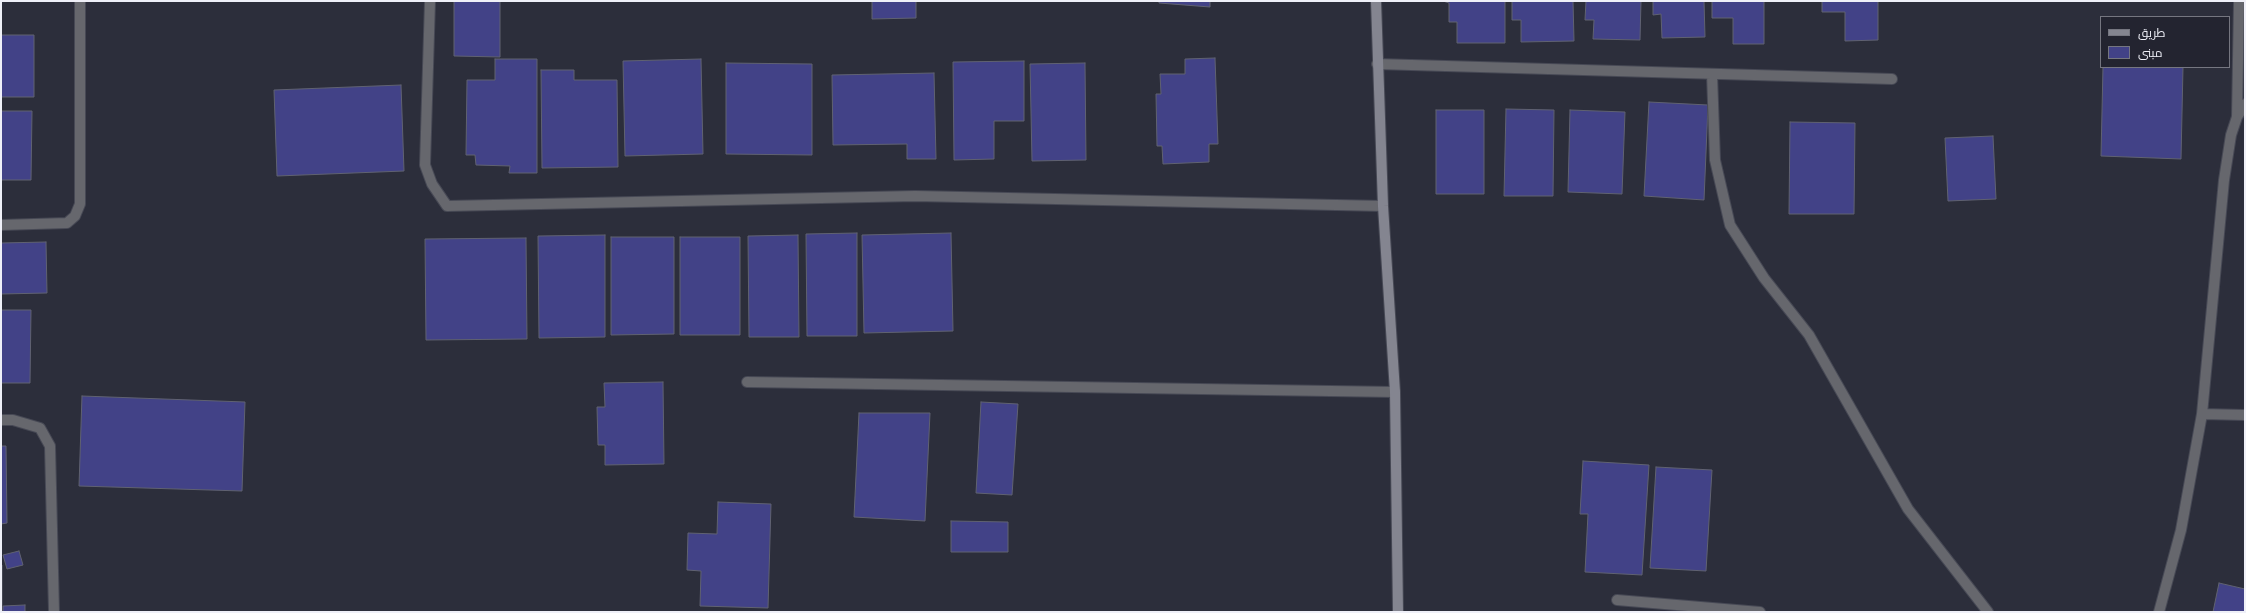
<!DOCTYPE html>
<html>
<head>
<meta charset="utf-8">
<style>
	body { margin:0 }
	#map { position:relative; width:2246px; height:613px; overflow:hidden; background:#2c2e3b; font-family:Inter,Cairo,sans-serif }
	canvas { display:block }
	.frame { position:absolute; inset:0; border:2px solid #eff0f8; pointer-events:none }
	.legend { position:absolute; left:2100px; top:16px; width:130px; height:52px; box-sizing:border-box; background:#232430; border:1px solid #757680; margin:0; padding:5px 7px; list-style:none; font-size:12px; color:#eff0f8 }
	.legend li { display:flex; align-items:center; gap:8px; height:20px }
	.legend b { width:20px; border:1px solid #757680 }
</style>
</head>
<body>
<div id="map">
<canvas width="2246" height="613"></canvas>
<div class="frame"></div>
<ul class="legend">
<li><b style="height:5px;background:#848590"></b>طريق</li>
<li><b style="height:11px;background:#424287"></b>مبنى</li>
</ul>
</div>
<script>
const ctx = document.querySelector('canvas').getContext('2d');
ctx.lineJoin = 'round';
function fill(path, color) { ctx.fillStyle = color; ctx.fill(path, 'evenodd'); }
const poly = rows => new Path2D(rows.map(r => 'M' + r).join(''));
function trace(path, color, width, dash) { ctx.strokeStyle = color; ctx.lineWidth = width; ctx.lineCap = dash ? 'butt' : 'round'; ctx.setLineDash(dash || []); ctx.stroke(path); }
const building = poly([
	[454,1,500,1,500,57,454,56,454,1],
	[872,1,916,1,916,18,872,19,872,1],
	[1159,1,1210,1,1210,7,1159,3,1159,1],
	[1443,1,1505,1,1505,43,1457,43,1457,22,1449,22,1449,3,1443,1],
	[1512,1,1573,1,1574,41,1521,42,1521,20,1512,20,1512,1],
	[1586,1,1641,1,1640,40,1593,39,1594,20,1585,20,1586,1],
	[1653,1,1704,1,1705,37,1662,38,1661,14,1653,15,1653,1],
	[1712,1,1764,1,1764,44,1733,44,1733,18,1712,18,1712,1],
	[1822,1,1878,1,1878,40,1845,41,1845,12,1822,12,1822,1],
	[1,35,34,35,34,97,1,97,1,35],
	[1215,58,1218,144,1209,144,1209,162,1163,164,1162,146,1157,146,1156,94,1161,94,1160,74,1185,74,1185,59,1215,58],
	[495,59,537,59,537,173,509,173,510,166,476,165,475,155,466,155,467,80,495,80,495,59],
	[701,59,703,154,625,156,623,61,701,59],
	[1024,61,1024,121,994,121,994,159,954,160,953,62,1024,61],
	[726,63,812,64,812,155,726,154,726,63],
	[1085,63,1086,160,1032,161,1030,64,1085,63],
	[2103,67,2183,67,2181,159,2101,156,2103,67],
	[541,70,574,70,574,80,617,80,618,167,542,168,541,70],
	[934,73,936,159,907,159,907,144,833,145,832,75,934,73],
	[401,85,404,171,277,176,274,90,401,85],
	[1649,102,1708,105,1704,200,1644,196,1649,102],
	[1506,109,1554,110,1553,196,1504,196,1506,109],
	[1436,110,1484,110,1484,194,1436,194,1436,110],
	[1570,110,1625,112,1622,194,1568,192,1570,110],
	[1,111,32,111,31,180,1,180,1,111],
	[1790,122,1855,123,1854,214,1789,214,1790,122],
	[1993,136,1996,199,1948,201,1945,138,1993,136],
	[857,233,857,336,807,336,806,234,857,233],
	[951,233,953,331,864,333,862,235,951,233],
	[605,235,605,337,539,338,538,236,605,235],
	[798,235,799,337,749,337,748,236,798,235],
	[611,237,674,237,674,334,611,335,611,237],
	[680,237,740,237,740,335,680,335,680,237],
	[526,238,527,339,426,340,425,239,526,238],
	[46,242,47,293,1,294,1,243,46,242],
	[1,310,31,310,30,383,1,383,1,310],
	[663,382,664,464,605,465,605,445,598,445,597,407,605,407,604,383,663,382],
	[82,396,245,402,242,491,79,486,82,396],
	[981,402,1018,404,1012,495,976,493,981,402],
	[859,413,930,413,925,521,854,517,859,413],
	[1,446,6,446,7,523,1,524,1,446],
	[1583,461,1649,465,1642,575,1585,572,1588,514,1580,514,1583,461],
	[1656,467,1712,470,1706,571,1650,568,1656,467],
	[718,502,771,504,768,608,700,606,701,571,687,570,688,533,717,534,718,502],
	[951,521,1008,522,1008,552,951,552,951,521],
	[19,551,23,565,7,569,3,555,19,551],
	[1,565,2,565,2,612,1,612,1,565],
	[2219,583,2245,589,2245,587,2245,612,2213,612,2219,583],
	[25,605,25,612,3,612,3,606,25,605]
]);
const street = poly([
	[430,1,425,165,432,184,447,206,915,196,1383,206],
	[1377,64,1892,79],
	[1712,74,1715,160,1730,225,1764,278,1809,335,1908,509,1988,612],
	[2237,117,2239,1],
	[1,225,67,223,75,216,80,204,80,1],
	[747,382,1395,392],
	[2202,414,2245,415],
	[1,420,13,420,40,428,50,446,54,612],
	[1617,600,1760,612],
	[2159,612,2181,530,2202,414,2224,180,2231,135,2237,117,2245,104]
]);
const secondary = poly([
	[1376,1,1383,206,1395,392,1398,612]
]);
fill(building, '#424287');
trace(building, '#606271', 1);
trace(street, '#474955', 12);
trace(secondary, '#474955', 12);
trace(street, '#66676d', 10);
trace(secondary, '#848590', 10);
</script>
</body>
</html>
